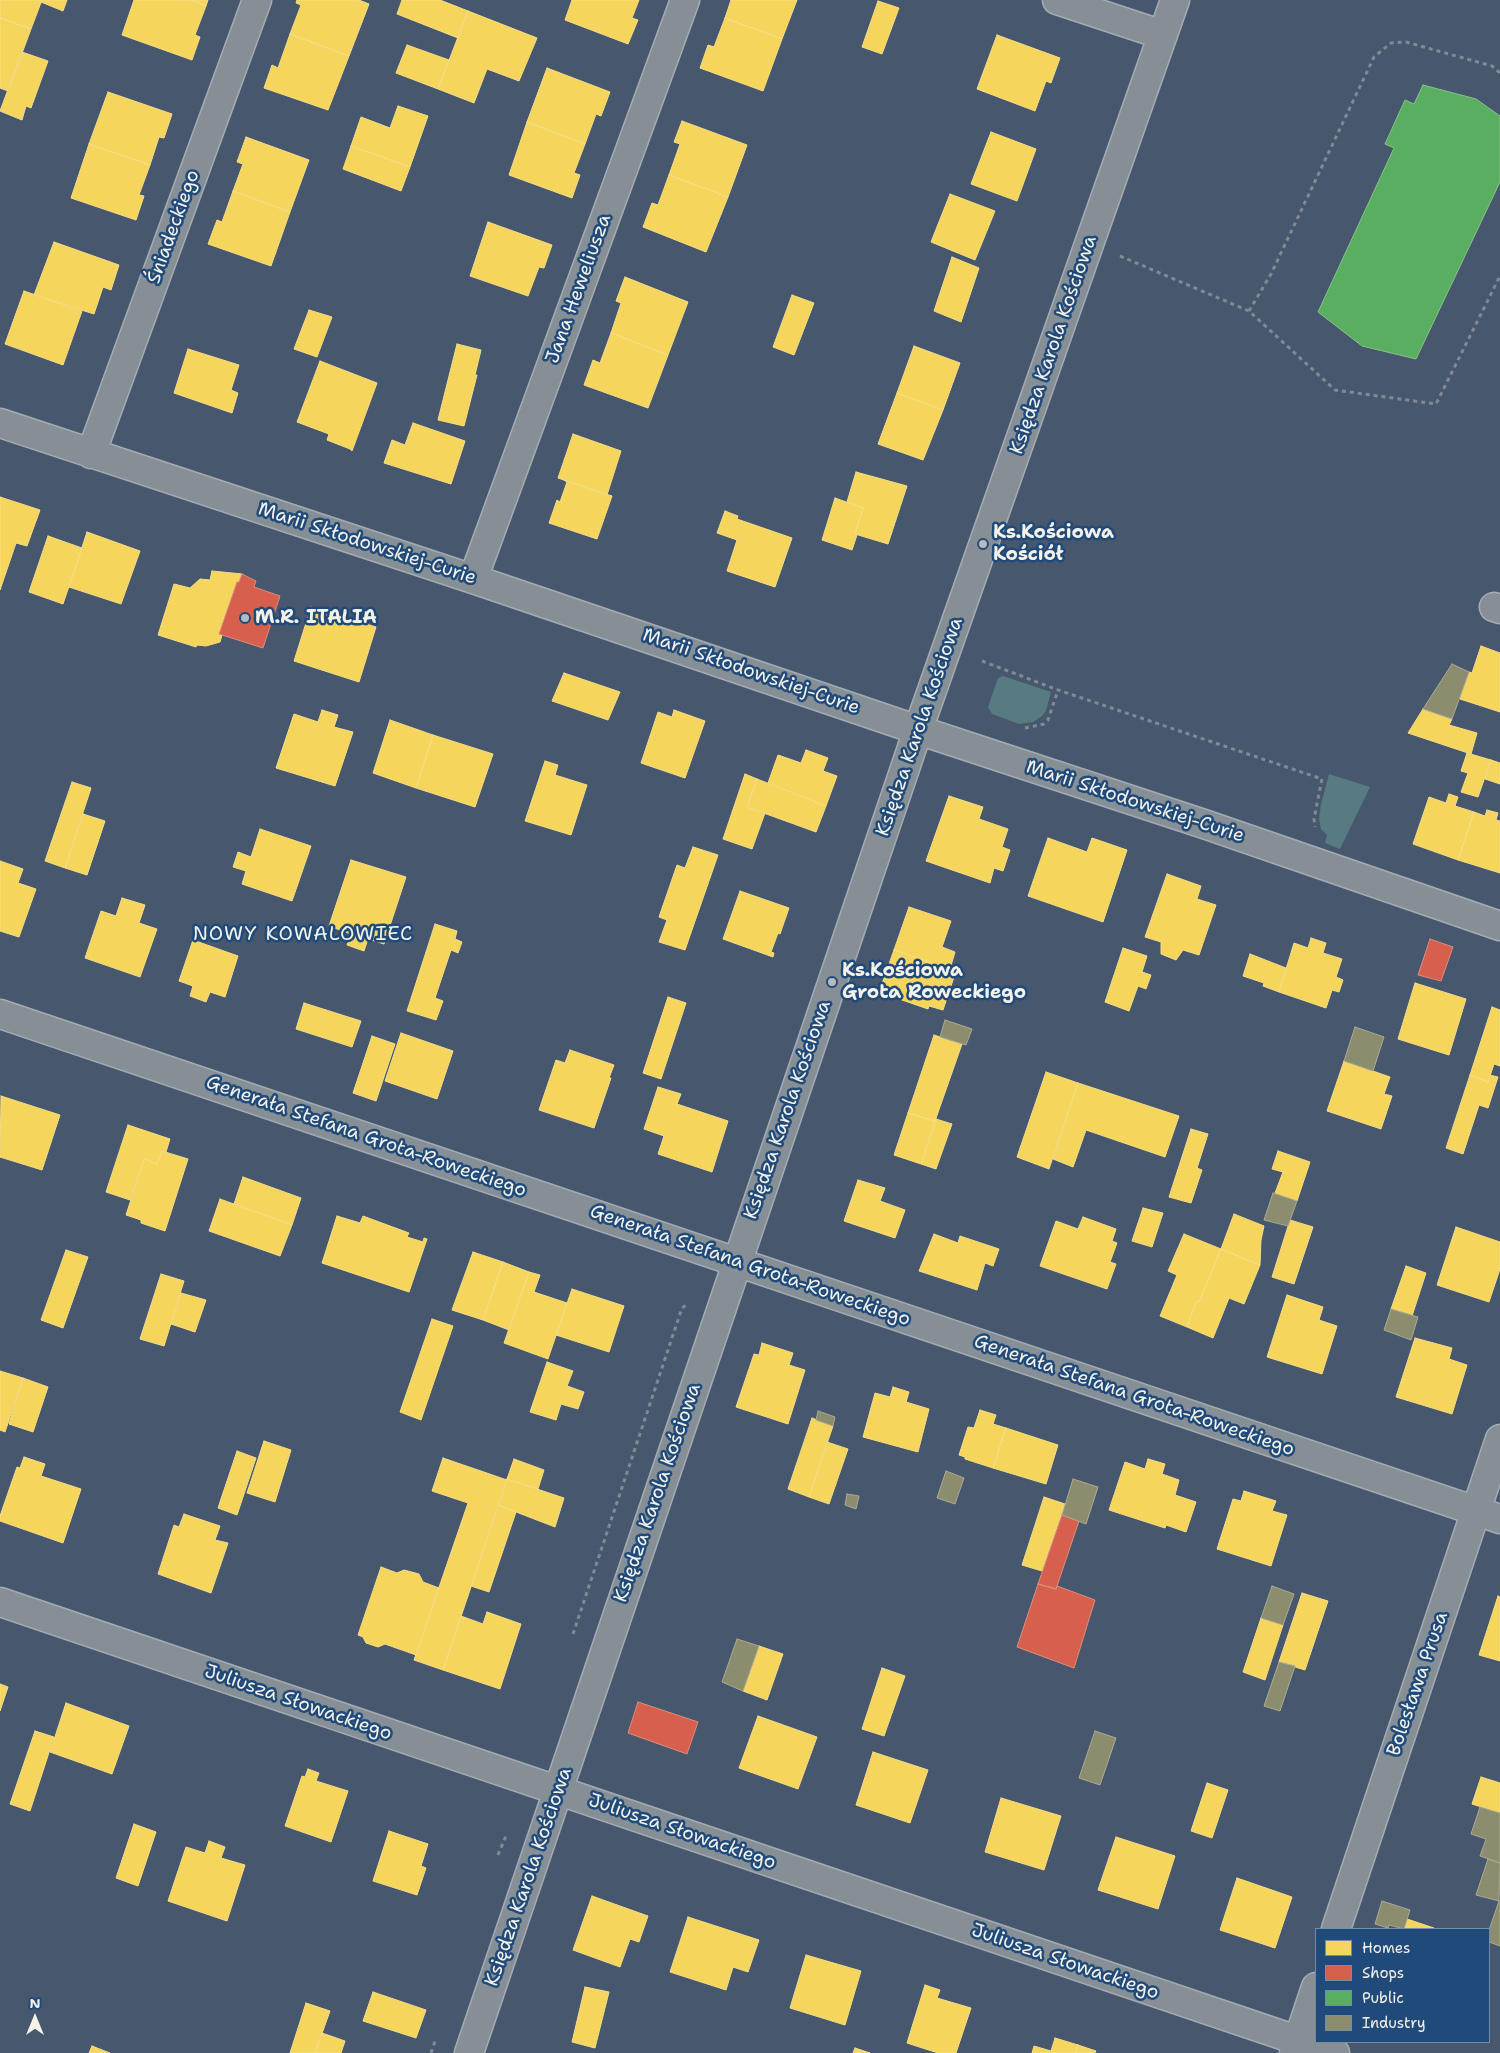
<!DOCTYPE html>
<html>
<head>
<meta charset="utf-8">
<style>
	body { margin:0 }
	#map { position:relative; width:1500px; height:2053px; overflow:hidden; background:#47586e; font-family:"Shantell Sans",sans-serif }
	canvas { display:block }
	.legend { position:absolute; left:1315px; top:1928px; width:175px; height:115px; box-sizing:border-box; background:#1f4a7a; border:1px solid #748da6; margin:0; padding:6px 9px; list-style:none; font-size:15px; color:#f4f1e8 }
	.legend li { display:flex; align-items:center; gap:10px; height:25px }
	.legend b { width:25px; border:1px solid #748da6 }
	.north { position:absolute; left:10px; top:1993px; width:50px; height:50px; -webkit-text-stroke:4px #1f4a7a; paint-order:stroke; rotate:0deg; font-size:14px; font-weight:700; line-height:20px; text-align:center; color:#f4f1e8 }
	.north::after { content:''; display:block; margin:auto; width:18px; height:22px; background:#f4f1e8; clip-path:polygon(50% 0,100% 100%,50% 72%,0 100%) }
</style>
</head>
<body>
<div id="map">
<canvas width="1500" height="2053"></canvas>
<ul class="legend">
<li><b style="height:14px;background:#f6d55c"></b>Homes</li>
<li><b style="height:14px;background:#d6604d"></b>Shops</li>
<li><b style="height:14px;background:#5aae61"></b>Public</li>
<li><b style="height:14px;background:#8c8c6e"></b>Industry</li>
</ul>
<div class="north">N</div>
</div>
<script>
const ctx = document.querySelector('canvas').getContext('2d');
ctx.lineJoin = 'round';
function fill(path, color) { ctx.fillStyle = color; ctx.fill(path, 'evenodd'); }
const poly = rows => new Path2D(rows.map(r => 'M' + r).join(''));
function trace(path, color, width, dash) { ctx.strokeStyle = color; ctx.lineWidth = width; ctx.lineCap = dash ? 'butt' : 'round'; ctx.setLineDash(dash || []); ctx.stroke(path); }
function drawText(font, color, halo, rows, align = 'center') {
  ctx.font = font + ' "Shantell Sans",sans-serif'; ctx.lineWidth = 5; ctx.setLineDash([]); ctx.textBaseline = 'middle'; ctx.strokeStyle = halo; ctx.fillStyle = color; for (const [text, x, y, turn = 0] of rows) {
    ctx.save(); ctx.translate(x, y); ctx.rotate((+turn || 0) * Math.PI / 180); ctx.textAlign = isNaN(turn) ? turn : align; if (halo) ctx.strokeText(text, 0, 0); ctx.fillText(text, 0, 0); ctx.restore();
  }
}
const green = poly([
	[1003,676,1051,692,1046,711,1042,716,1033,722,1019,724,992,714,988,707,998,678],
	[1329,774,1370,787,1340,849,1325,843,1327,835,1321,829,1319,819,1321,804]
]);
const homes = poly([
	[0,0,42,0,31,29,0,18,0,0],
	[42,0,67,0,63,11,41,2,42,0],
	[134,0,191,0,206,6,195,35,200,37,192,60,122,35,134,0],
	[191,0,208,0,206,6,191,0],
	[297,0,359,0,369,4,349,56,290,34,301,5,296,3,297,0],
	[402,0,440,0,468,11,458,38,397,14,402,0],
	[572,0,639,0,632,18,638,20,628,44,565,20,572,0],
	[731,0,797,0,782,39,725,18,731,0],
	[878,1,899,8,882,54,862,47,878,1],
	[468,11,537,38,519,81,487,69,474,103,438,89,468,11],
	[0,18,31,29,8,91,0,88,0,18],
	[725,18,782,39,763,91,700,68,708,45,714,47,725,18],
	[290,34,349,56,328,110,264,88,272,65,278,68,290,34],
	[997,35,1060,58,1051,83,1046,81,1035,111,977,89,997,35],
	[407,45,449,60,438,89,396,73,407,45],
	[22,52,48,61,31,108,26,106,22,120,0,111,22,52],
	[547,68,610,92,601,116,596,114,585,144,527,122,547,68],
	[108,92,172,114,164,138,159,137,150,165,89,144,108,92],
	[398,106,428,116,410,167,351,146,361,117,390,128,398,106],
	[682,121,747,145,728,197,669,175,680,144,674,142,682,121],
	[527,122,585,144,574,173,580,175,572,198,509,175,527,122],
	[991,132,1036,149,1017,201,971,184,991,132],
	[246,137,309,160,290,212,233,191,243,164,237,162,246,137],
	[89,144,150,165,139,195,144,196,136,220,71,198,89,144],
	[351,146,410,167,401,191,343,169,351,146],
	[669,175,728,197,706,252,643,227,652,203,658,205,669,175],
	[233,191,290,212,271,266,208,244,217,220,222,222,233,191],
	[950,194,995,211,975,260,931,242,950,194],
	[488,222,552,245,544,268,539,267,528,296,470,276,488,222],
	[54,242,119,265,111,290,103,287,94,314,34,295,54,242],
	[952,257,979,268,961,322,934,311,952,257],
	[625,277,688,302,668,355,611,333,621,303,616,301,625,277],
	[24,291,82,311,63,365,5,344,24,291],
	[792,295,814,303,794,355,773,347,792,295],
	[309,310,332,317,317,357,294,349,309,310],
	[611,333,668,355,648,408,584,385,593,360,600,363,611,333],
	[457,344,481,350,475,375,477,375,464,426,438,420,457,344],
	[914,346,960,363,943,410,897,393,914,346],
	[188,349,239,365,231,390,238,393,232,413,174,393,188,349],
	[320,361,377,383,352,451,350,449,327,440,329,434,297,422,320,361],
	[897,393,943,410,923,460,878,444,897,393],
	[413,423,465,441,451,484,384,463,392,440,405,445,413,423],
	[573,434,621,451,607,495,558,478,573,434],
	[856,472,907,486,888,544,855,534,863,508,847,502,856,472],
	[564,480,612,496,597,539,549,523,557,500,560,502,567,482,564,480],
	[0,497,40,510,27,546,16,543,0,590,0,497],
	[835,498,863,508,855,534,857,535,852,550,822,540,835,498],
	[725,511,738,516,737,519,792,538,775,587,727,571,737,540,717,533,725,511],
	[87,532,140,551,121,604,69,587,87,532],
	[48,536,82,548,63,604,29,592,48,536],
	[212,571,242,574,239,582,237,582,219,634,222,635,220,642,206,646,197,645,196,647,158,635,174,584,190,588,200,579,210,580,212,571],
	[311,607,376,627,359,682,294,661,311,607],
	[1481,646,1500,653,1500,712,1460,699,1469,672,1472,673,1481,646],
	[564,673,620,692,608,720,552,701,564,673],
	[1423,709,1452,719,1449,725,1477,733,1471,754,1408,733,1423,709],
	[322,710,338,715,334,727,353,732,335,786,276,768,294,714,318,722,322,710],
	[674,710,705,721,685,778,641,763,658,712,672,717,674,710],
	[390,720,433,735,416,788,373,773,390,720],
	[433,735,493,754,475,807,416,788,433,735],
	[806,750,828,758,823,771,837,776,826,806,768,783,778,755,801,763,806,750],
	[1467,753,1491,760,1478,797,1461,792,1468,773,1461,771,1467,753],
	[1491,760,1500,763,1500,784,1485,779,1491,760],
	[545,761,558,765,555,775,587,785,571,835,525,821,545,761],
	[745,774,757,779,747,807,765,813,752,849,723,839,745,774],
	[757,779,826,806,816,832,747,807,757,779],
	[72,782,91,788,65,868,45,861,72,782],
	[1449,794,1458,797,1455,806,1474,812,1458,860,1413,844,1429,797,1446,803,1449,794],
	[949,796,983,807,979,819,1008,829,1002,847,1010,850,1003,871,994,868,990,883,926,861,949,796],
	[1487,810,1498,813,1496,820,1500,821,1500,873,1458,860,1474,812,1485,816,1487,810],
	[83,814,105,821,87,875,65,868,83,814],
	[260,829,311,846,292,901,242,884,246,871,233,867,238,852,251,857,260,829],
	[1048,838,1087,852,1092,838,1127,850,1103,922,1028,896,1048,838],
	[693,847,718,855,685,950,659,942,667,920,659,917,677,865,685,868,693,847],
	[351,860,406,877,384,944,368,939,364,951,347,945,351,934,329,926,351,860],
	[0,861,23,869,18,883,36,889,19,937,0,931,0,861],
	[1167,874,1201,886,1197,899,1216,905,1199,955,1183,950,1176,960,1161,954,1161,942,1145,937,1167,874],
	[740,891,789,908,780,934,778,933,771,952,774,953,773,957,723,939,740,891],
	[122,898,145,905,139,923,157,929,140,977,85,958,101,911,116,916,122,898],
	[909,907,951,921,942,947,955,952,950,969,894,950,909,907],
	[435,924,457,931,455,939,462,942,458,953,451,950,435,998,443,1001,436,1020,407,1011,435,924],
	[1311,938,1326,943,1323,953,1342,959,1336,977,1343,980,1339,992,1332,990,1326,1008,1279,992,1294,943,1308,948,1311,938],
	[193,940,238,956,225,997,210,992,206,1002,190,996,193,986,179,981,193,940],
	[1123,948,1147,956,1142,972,1151,975,1146,989,1138,986,1129,1011,1105,1002,1123,948],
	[894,950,956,971,943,1010,929,1006,928,1009,879,992,894,950],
	[1250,954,1286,968,1279,992,1263,986,1264,983,1243,976,1250,954],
	[1415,983,1466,999,1449,1055,1398,1039,1415,983],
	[668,997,686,1003,661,1079,643,1073,668,997],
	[304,1003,361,1021,352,1047,296,1029,304,1003],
	[1492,1007,1500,1010,1500,1066,1494,1064,1488,1082,1470,1075,1492,1007],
	[401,1033,453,1051,437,1099,385,1081,401,1033],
	[934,1035,962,1044,935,1121,908,1113,934,1035],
	[372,1036,395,1044,376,1101,353,1093,372,1036],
	[570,1050,614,1065,609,1078,611,1078,594,1128,539,1110,556,1060,565,1063,570,1050],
	[1344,1061,1390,1077,1384,1094,1392,1096,1381,1129,1327,1111,1344,1061],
	[1046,1072,1078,1083,1049,1169,1017,1157,1046,1072],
	[1470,1075,1488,1082,1490,1075,1498,1077,1488,1108,1479,1105,1463,1154,1446,1148,1470,1075],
	[1078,1083,1179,1116,1165,1157,1086,1130,1073,1167,1053,1159,1078,1083],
	[658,1087,681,1094,677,1104,728,1121,712,1172,658,1154,664,1136,644,1129,658,1087],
	[1,1096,60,1115,42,1170,0,1157,1,1096],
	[908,1113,935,1121,921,1164,894,1155,908,1113],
	[936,1119,952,1124,936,1169,921,1164,936,1119],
	[128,1125,170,1139,166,1152,162,1151,157,1164,144,1159,130,1200,106,1192,128,1125],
	[1191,1129,1208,1134,1197,1168,1202,1170,1191,1203,1169,1197,1191,1129],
	[162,1151,188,1159,165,1231,141,1223,141,1220,126,1215,144,1159,157,1164,162,1151],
	[1278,1151,1310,1162,1297,1201,1275,1193,1283,1172,1272,1169,1278,1151],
	[243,1177,301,1198,292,1225,234,1204,243,1177],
	[858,1180,885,1188,880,1201,905,1210,895,1238,844,1221,858,1180],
	[220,1199,292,1225,280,1256,209,1231,220,1199],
	[1143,1208,1163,1213,1152,1247,1132,1241,1143,1208],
	[1234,1214,1264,1226,1261,1240,1260,1265,1221,1249,1234,1214],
	[337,1216,360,1223,363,1216,409,1233,407,1237,423,1242,424,1238,427,1239,409,1292,322,1263,337,1216],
	[1083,1217,1116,1229,1112,1241,1117,1243,1110,1262,1116,1264,1107,1289,1040,1266,1056,1221,1078,1229,1083,1217],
	[1290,1220,1313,1227,1294,1284,1272,1277,1290,1220],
	[1456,1227,1500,1242,1500,1269,1489,1302,1437,1285,1456,1227],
	[934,1234,958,1243,960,1236,999,1249,993,1266,985,1263,977,1290,919,1271,934,1234],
	[1184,1234,1221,1249,1199,1302,1196,1302,1187,1327,1160,1316,1177,1275,1168,1271,1184,1234],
	[1221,1249,1260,1265,1244,1304,1229,1298,1213,1338,1187,1327,1196,1302,1199,1302,1221,1249],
	[66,1250,88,1257,63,1328,41,1320,66,1250],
	[473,1252,503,1262,483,1320,452,1310,473,1252],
	[503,1262,529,1272,509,1330,483,1320,503,1262],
	[1406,1266,1426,1273,1412,1316,1391,1309,1406,1266],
	[529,1272,540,1275,534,1292,567,1303,548,1359,504,1343,529,1272],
	[161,1274,184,1281,164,1346,140,1339,161,1274],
	[572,1289,624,1306,609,1352,556,1335,572,1289],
	[181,1293,206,1300,195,1332,171,1324,181,1293],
	[1287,1295,1323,1307,1319,1320,1337,1326,1322,1374,1267,1357,1287,1295],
	[432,1319,453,1326,421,1420,400,1412,432,1319],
	[1415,1338,1452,1348,1449,1359,1467,1365,1452,1414,1396,1397,1415,1338],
	[762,1343,793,1353,789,1365,805,1370,788,1424,736,1407,754,1354,759,1355,762,1343],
	[547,1362,573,1371,567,1386,584,1392,578,1409,561,1404,556,1420,530,1412,547,1362],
	[0,1371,23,1378,5,1432,0,1430,0,1371],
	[23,1378,48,1387,33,1432,9,1424,23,1378],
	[893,1387,909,1392,906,1402,929,1409,918,1452,863,1437,875,1393,890,1397,893,1387],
	[980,1410,996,1415,993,1424,1006,1428,993,1468,965,1459,965,1457,959,1455,968,1427,974,1428,980,1410],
	[812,1418,833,1426,809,1497,788,1489,812,1418],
	[1006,1428,1058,1445,1046,1484,993,1468,1006,1428],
	[264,1441,291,1450,275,1502,247,1493,264,1441],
	[827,1442,848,1449,829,1504,809,1497,827,1442],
	[237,1451,256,1458,237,1515,218,1508,237,1451],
	[24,1457,45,1464,41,1476,81,1489,63,1543,0,1521,0,1516,17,1467,20,1468,24,1457],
	[443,1458,507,1480,443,1670,414,1660,468,1503,432,1491,443,1458],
	[514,1459,544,1470,538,1489,507,1479,514,1459],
	[1148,1459,1165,1464,1162,1474,1179,1480,1175,1495,1196,1502,1186,1532,1166,1525,1165,1528,1109,1510,1125,1462,1145,1469,1148,1459],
	[507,1479,564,1498,555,1527,498,1505,507,1479],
	[1244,1491,1276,1501,1272,1511,1287,1515,1271,1566,1217,1549,1233,1499,1241,1501,1244,1491],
	[1044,1497,1065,1504,1042,1571,1022,1565,1044,1497],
	[498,1505,516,1512,489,1592,471,1586,498,1505],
	[184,1514,220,1526,215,1540,228,1543,211,1593,158,1574,174,1525,179,1527,184,1514],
	[381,1567,397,1573,404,1570,419,1574,423,1582,439,1588,416,1655,385,1644,378,1647,366,1643,363,1637,358,1635,381,1567],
	[1302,1593,1328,1601,1305,1670,1279,1662,1302,1593],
	[1498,1596,1500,1597,1500,1661,1479,1655,1498,1596],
	[487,1612,521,1624,500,1689,443,1670,461,1616,483,1624,487,1612],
	[1261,1618,1283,1625,1265,1680,1243,1672,1261,1618],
	[759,1646,783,1654,767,1700,743,1691,759,1646],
	[882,1668,905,1676,884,1736,862,1729,882,1668],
	[0,1684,8,1687,0,1711,0,1684],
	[66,1703,129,1726,112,1774,50,1752,66,1703],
	[758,1716,817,1737,798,1789,739,1768,758,1716],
	[35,1731,54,1737,30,1811,10,1804,35,1731],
	[873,1752,928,1770,910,1823,856,1805,873,1752],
	[308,1769,319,1773,316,1781,348,1791,331,1842,285,1826,302,1776,305,1777,308,1769],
	[1481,1777,1500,1783,1500,1813,1472,1804,1481,1777],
	[1207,1783,1228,1790,1212,1838,1191,1831,1207,1783],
	[1001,1798,1061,1816,1044,1870,985,1852,1001,1798],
	[134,1824,156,1832,138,1886,116,1878,134,1824],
	[389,1831,428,1844,421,1866,426,1868,417,1895,373,1881,389,1831],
	[1116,1837,1175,1856,1158,1909,1098,1890,1116,1837],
	[209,1841,225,1847,221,1858,245,1865,227,1921,168,1901,186,1847,205,1853,209,1841],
	[1237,1878,1292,1897,1275,1948,1220,1930,1237,1878],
	[592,1896,648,1916,639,1942,630,1939,620,1967,573,1950,592,1896],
	[688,1917,759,1940,748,1972,733,1967,726,1990,670,1972,688,1917],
	[1407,1919,1434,1928,1434,1929,1404,1929,1407,1919],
	[806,1955,861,1971,845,2025,790,2008,806,1955],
	[925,1985,940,1990,937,1998,971,2008,956,2053,938,2053,907,2043,925,1985],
	[585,1987,609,1992,595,2048,572,2042,585,1987],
	[373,1992,426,2010,416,2038,363,2021,373,1992],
	[306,2003,330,2011,315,2053,290,2053,306,2003],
	[322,2033,345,2041,341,2053,315,2053,322,2033],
	[1055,2038,1078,2045,1075,2053,1032,2053,1034,2046,1051,2051,1055,2038],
	[1078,2045,1096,2051,1095,2053,1075,2053,1078,2045],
	[92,2046,110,2053,89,2053,92,2046],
	[855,2048,870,2053,853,2053,855,2048]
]);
const shops = poly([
	[242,574,256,581,254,587,280,596,263,648,219,634,237,582,239,582,242,574],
	[1430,939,1453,947,1441,981,1418,975,1430,939],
	[1062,1515,1079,1521,1056,1589,1038,1584,1062,1515],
	[1038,1584,1056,1589,1057,1586,1095,1600,1074,1668,1017,1647,1038,1584],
	[638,1702,698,1722,687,1754,628,1733,638,1702]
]);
const public = poly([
	[1423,85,1476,99,1500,116,1500,182,1416,359,1362,346,1318,312,1394,148,1385,144,1405,100,1414,104,1423,85]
]);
const industry = poly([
	[1452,664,1469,672,1452,719,1423,709,1452,664],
	[945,1020,972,1029,966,1045,940,1037,945,1020],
	[1355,1027,1384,1037,1373,1071,1344,1061,1355,1027],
	[1273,1193,1297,1201,1288,1226,1264,1220,1273,1193],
	[1391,1309,1418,1317,1411,1340,1384,1330,1391,1309],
	[818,1411,835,1417,833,1426,816,1420,818,1411],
	[946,1471,964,1478,955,1504,937,1498,946,1471],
	[1073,1479,1098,1487,1086,1524,1062,1515,1073,1479],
	[847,1494,859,1496,856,1509,845,1505,847,1494],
	[1272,1586,1294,1594,1283,1625,1261,1618,1272,1586],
	[737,1639,759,1646,743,1691,722,1682,737,1639],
	[1279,1662,1295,1666,1280,1711,1264,1706,1279,1662],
	[1095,1731,1116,1738,1100,1785,1079,1778,1095,1731],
	[1480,1807,1500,1813,1500,1863,1480,1856,1486,1839,1471,1834,1480,1807],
	[1488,1859,1500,1863,1499,1901,1476,1895,1488,1859],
	[1382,1901,1410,1910,1404,1929,1389,1925,1388,1928,1375,1924,1382,1901],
	[1499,1901,1500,1901,1500,1946,1489,1942,1489,1930,1499,1901]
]);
const path = poly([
	[1120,256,1249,311,1335,390,1436,404,1500,276],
	[1249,311,1271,274,1374,57,1391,43,1406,42,1492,66,1500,73],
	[982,661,1058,690,1322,779,1314,819,1315,827],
	[1025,728,1044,724,1048,720,1058,690],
	[573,1634,682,1308,686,1305],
	[498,1855,506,1836],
	[431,2053,435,2041]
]);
const minor = poly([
	[1057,0,1163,35],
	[0,423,473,579,918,730,1204,824,1500,926],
	[91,454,257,0],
	[473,579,685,0],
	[1494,607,1500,609],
	[0,1014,1500,1519],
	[0,1602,1335,2053],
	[1336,1929,1500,1439],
	[469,2053,918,730,1175,0],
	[1294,2053,1316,1987]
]);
const markers = [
	[983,544,5,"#b7bbbd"],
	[245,618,5,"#b7bbbd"],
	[832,982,5,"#b7bbbd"]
];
const streetNames = [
	["Śniadeckiego",174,227,-70],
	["Jana Heweliusza",579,289,-70],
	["Księdza Karola Kościowa",1054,345,-71],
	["Marii Skłodowskiej-Curie",367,544,18],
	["Marii Skłodowskiej-Curie",751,672,19],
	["Księdza Karola Kościowa",920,727,-71],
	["Marii Skłodowskiej-Curie",1135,802,18],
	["Księdza Karola Kościowa",788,1110,-71],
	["Generała Stefana Grota-Roweckiego",366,1137,19],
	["Generała Stefana Grota-Roweckiego",750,1266,19],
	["Generała Stefana Grota-Roweckiego",1134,1396,19],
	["Księdza Karola Kościowa",658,1493,-71],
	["Bolesława Prusa",1418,1684,-71],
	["Juliusza Słowackiego",298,1703,19],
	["Juliusza Słowackiego",682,1832,19],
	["Księdza Karola Kościowa",529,1877,-71],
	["Juliusza Słowackiego",1065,1962,19]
];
const poiNames = [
	["Ks.Kościowa",993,533],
	["Kościół",993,555],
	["M.R. ITALIA",255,618],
	["Ks.Kościowa",842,971],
	["Grota Roweckiego",842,993]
];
const neighbourhoodNames = [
	["NOWY KOWALOWIEC",303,935]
];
fill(green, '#587a81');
fill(homes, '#f6d55c');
trace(homes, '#f5dd86', 1);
fill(shops, '#d6604d');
trace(shops, '#df8c7c', 1);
fill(public, '#5aae61');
trace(public, '#88c28a', 1);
fill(industry, '#8c8c6e');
trace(industry, '#abaa93', 1);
trace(minor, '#a4abb3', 31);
trace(path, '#818a94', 3, [4, 4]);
trace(minor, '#878f96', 28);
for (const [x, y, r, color] of markers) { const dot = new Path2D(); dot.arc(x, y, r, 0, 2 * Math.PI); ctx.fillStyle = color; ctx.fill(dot); trace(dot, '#1f4a7a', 2); }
drawText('19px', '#f4f1e8', '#1f4a7a', streetNames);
drawText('bold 19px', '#f4f1e8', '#1f4a7a', poiNames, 'left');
ctx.letterSpacing = '1px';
drawText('20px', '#f4f1e8', '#1f4a7a', neighbourhoodNames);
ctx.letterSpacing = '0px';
</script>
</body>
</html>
